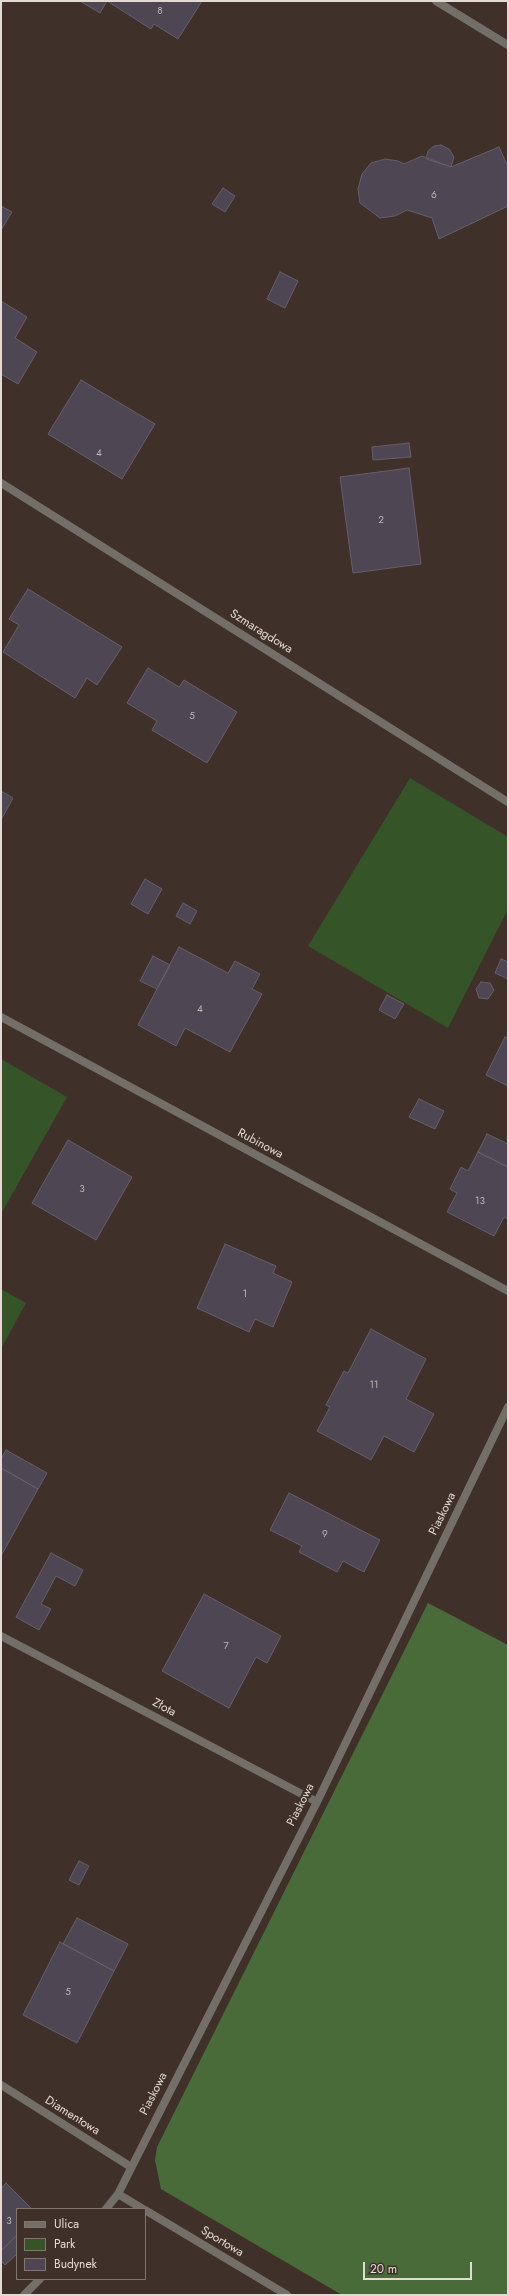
<!DOCTYPE html>
<html>
<head>
<meta charset="utf-8">
<style>
	body { margin:0 }
	#map { position:relative; width:509px; height:2296px; overflow:hidden; background:#3f3129; font-family:Jost,sans-serif }
	canvas { display:block }
	.frame { position:absolute; inset:0; border:2px solid #e4dad5; pointer-events:none }
	.legend { position:absolute; left:16px; top:2208px; width:130px; height:72px; box-sizing:border-box; background:#3f3129; border:1px solid #81756e; margin:0; padding:5px 7px; list-style:none; font-size:12px; color:#e4dad5 }
	.legend li { display:flex; align-items:center; gap:8px; height:20px }
	.legend b { width:20px; border:1px solid #81756e }
	.scale { position:absolute; left:363px; top:2262px; width:109px; height:18px; box-sizing:border-box; border:2px solid #e4dad5; border-top:0; padding-left:5px; font-size:12px; line-height:14px; white-space:nowrap; color:#e4dad5; -webkit-text-stroke:3px #3f3129; paint-order:stroke }
</style>
</head>
<body>
<div id="map">
<canvas width="509" height="2296"></canvas>
<div class="frame"></div>
<ul class="legend">
<li><b style="height:5px;background:#746e68"></b>Ulica</li>
<li><b style="height:11px;background:#355427"></b>Park</li>
<li><b style="height:11px;background:#4e4653"></b>Budynek</li>
</ul>
<div class="scale">20 m</div>
</div>
<script>
const ctx = document.querySelector('canvas').getContext('2d');
ctx.lineJoin = 'round';
function fill(path, color) { ctx.fillStyle = color; ctx.fill(path, 'evenodd'); }
const poly = rows => new Path2D(rows.map(r => 'M' + r).join(''));
function trace(path, color, width, dash) { ctx.strokeStyle = color; ctx.lineWidth = width; ctx.lineCap = dash ? 'butt' : 'round'; ctx.setLineDash(dash || []); ctx.stroke(path); }
function drawText(font, color, halo, rows, align = 'center') {
  ctx.font = font + ' Jost,sans-serif'; ctx.lineWidth = 4; ctx.setLineDash([]); ctx.textBaseline = 'middle'; ctx.strokeStyle = halo; ctx.fillStyle = color; for (const [text, x, y, turn = 0] of rows) {
    ctx.save(); ctx.translate(x, y); ctx.rotate((+turn || 0) * Math.PI / 180); ctx.textAlign = isNaN(turn) ? turn : align; if (halo) ctx.strokeText(text, 0, 0); ctx.fillText(text, 0, 0); ctx.restore();
  }
}
const green = poly([
	[410,778,508,837,508,909,448,1028,308,946],
	[1,1059,67,1097,1,1214],
	[1,1289,26,1303,1,1349]
]);
const forest = poly([
	[428,1603,508,1645,508,2295,342,2295,161,2189,155,2160,157,2147]
]);
const building = poly([
	[80,1,107,1,100,13,80,1],
	[107,1,202,1,178,39,154,24,151,29,107,1],
	[441,145,449,149,454,157,451,167,426,159,428,151,434,146,441,145],
	[499,147,508,167,508,206,439,239,432,218,407,210,395,216,380,218,360,203,358,189,362,174,371,163,385,159,398,161,404,164,422,156,451,167,499,147],
	[223,188,235,196,225,212,212,204,223,188],
	[1,206,12,212,1,230,1,206],
	[280,272,298,281,285,308,267,299,280,272],
	[1,301,27,317,15,338,37,352,18,384,1,374,1,301],
	[81,380,155,424,122,479,48,434,81,380],
	[409,443,411,457,373,460,372,447,409,443],
	[409,468,421,564,353,573,340,477,409,468],
	[28,589,122,647,97,685,87,678,75,698,3,652,19,625,9,619,28,589],
	[148,668,179,687,184,680,237,712,207,763,152,730,157,721,127,703,148,668],
	[1,791,13,798,1,820,1,791],
	[145,879,162,889,148,914,131,904,145,879],
	[183,903,197,911,190,924,176,916,183,903],
	[179,947,228,973,235,961,260,974,252,989,262,994,230,1052,185,1028,176,1046,138,1025,179,947],
	[153,956,170,965,157,989,140,981,153,956],
	[501,959,508,962,508,979,495,973,501,959],
	[481,982,490,983,494,990,488,999,479,998,476,989,481,982],
	[387,995,404,1004,395,1019,379,1010,387,995],
	[505,1037,508,1038,508,1086,486,1075,505,1037],
	[419,1099,444,1111,435,1129,409,1117,419,1099],
	[487,1134,508,1144,508,1167,478,1152,487,1134],
	[68,1140,132,1177,96,1240,32,1203,68,1140],
	[478,1152,508,1167,508,1219,504,1217,494,1236,447,1212,457,1193,450,1189,461,1167,468,1171,478,1152],
	[225,1244,276,1266,273,1273,292,1282,273,1327,255,1319,249,1332,197,1308,225,1244],
	[371,1329,426,1359,406,1399,434,1414,414,1452,384,1436,371,1460,317,1431,330,1407,326,1405,344,1371,348,1373,371,1329],
	[6,1450,47,1473,38,1489,1,1468,1,1459,6,1450],
	[1,1468,38,1489,1,1556,1,1468],
	[289,1493,380,1540,364,1572,343,1561,337,1572,299,1552,302,1546,270,1530,289,1493],
	[51,1553,83,1570,75,1586,56,1576,41,1604,51,1609,39,1630,16,1617,51,1553],
	[204,1594,281,1636,267,1663,256,1657,229,1708,162,1671,204,1594],
	[79,1861,89,1866,79,1885,69,1880,79,1861],
	[77,1918,128,1944,114,1971,63,1944,77,1918],
	[60,1942,114,1971,77,2043,23,2015,60,1942],
	[6,2183,32,2209,17,2209,17,2235,1,2251,1,2189,6,2183],
	[17,2235,17,2254,5,2265,1,2261,1,2251,17,2235]
]);
const lane = poly([
	[1,2085,131,2167]
]);
const street = poly([
	[436,1,508,45],
	[1,483,508,802],
	[1,1017,508,1291],
	[1,1636,317,1802],
	[118,2194,143,2209],
	[106,2209,118,2194,317,1802,508,1407],
	[145,2210,287,2295],
	[24,2295,40,2279]
]);
const numberNames = [
	["8",160,12],
	["6",434,196],
	["4",99,454],
	["2",381,521],
	["5",192,717],
	["4",200,1010],
	["3",82,1190],
	["13",480,1202],
	["1",245,1295],
	["11",374,1386],
	["9",325,1535],
	["7",226,1647],
	["5",68,1993],
	["3",9,2222]
];
const streetNames = [
	["Szmaragdowa",261,632,32],
	["Rubinowa",260,1144,28],
	["Piaskowa",443,1514,-64],
	["Złota",164,1708,28],
	["Piaskowa",301,1805,-63],
	["Piaskowa",154,2094,-63],
	["Diamentowa",72,2116,32],
	["Sportowa",222,2242,31]
];
fill(green, '#355427');
fill(forest, '#496b3a');
fill(building, '#4e4653');
trace(building, '#675e6d', 1);
trace(lane, '#746e68', 8);
trace(street, '#746e68', 8);
drawText('10px', '#beb5b4', null, numberNames);
drawText('12px', '#e4dad5', '#3f3129', streetNames);
</script>
</body>
</html>
